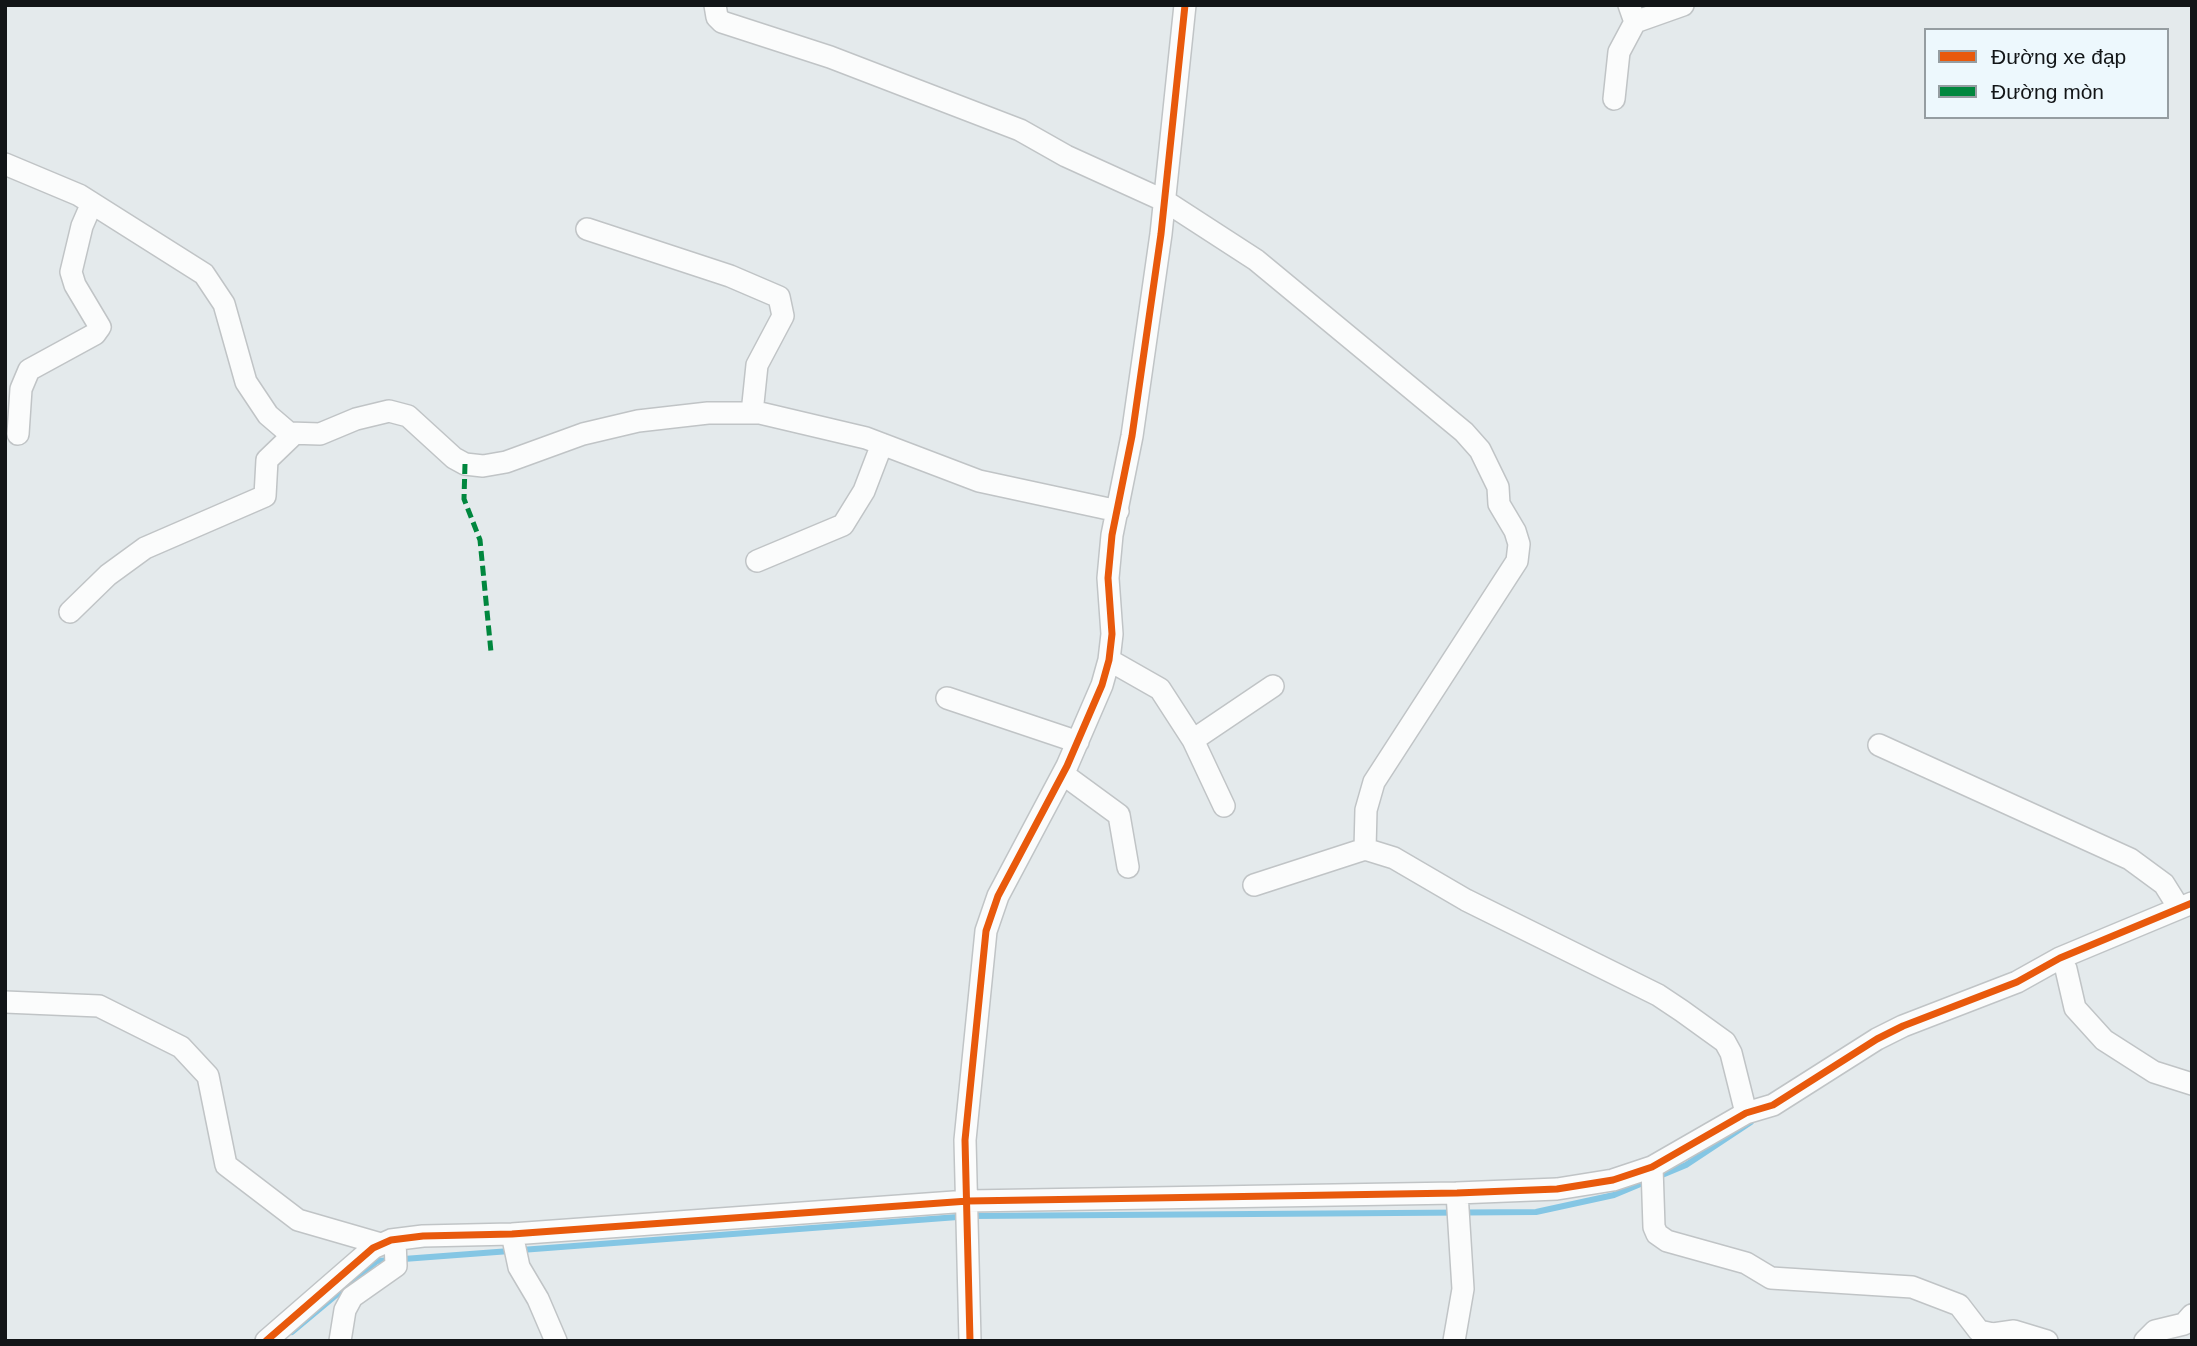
<!DOCTYPE html>
<html>
<head>
<meta charset="utf-8">
<style>
	body { margin:0 }
	#map { position:relative; width:2197px; height:1346px; overflow:hidden; background:#e4eaec; font-family:Arial,sans-serif }
	canvas { display:block }
	.frame { position:absolute; inset:0; border:7px solid #121517; pointer-events:none }
	.legend { position:absolute; left:1924px; top:28px; width:245px; height:91px; box-sizing:border-box; background:#edf8fd; border:2px solid #959da1; margin:0; padding:9px 12px; list-style:none; font-size:21px; color:#121517 }
	.legend li { display:flex; align-items:center; gap:14px; height:35px }
	.legend b { width:35px; border:2px solid #959da1 }
</style>
</head>
<body>
<div id="map">
<canvas width="2197" height="1346"></canvas>
<div class="frame"></div>
<ul class="legend">
<li><b style="height:9px;background:#e8590c"></b>Đường xe đạp</li>
<li><b style="height:9px;background:#00873e"></b>Đường mòn</li>
</ul>
</div>
<script>
const ctx = document.querySelector('canvas').getContext('2d');
ctx.lineJoin = 'round';
const poly = rows => new Path2D(rows.map(r => 'M' + r).join(''));
function trace(path, color, width, dash) { ctx.strokeStyle = color; ctx.lineWidth = width; ctx.lineCap = dash ? 'butt' : 'round'; ctx.setLineDash(dash || []); ctx.stroke(path); }
const stream = poly([
	[521,1250,971,1216,1536,1212,1614,1195,1686,1165,1751,1122],
	[292,1332,377,1261,510,1251]
]);
const minor = poly([
	[715,5,717,17,722,22,830,57,1020,130,1066,156,1165,201,1256,260,1464,432,1480,450,1498,487,1499,504,1515,531,1519,544,1517,561,1374,782,1366,810,1365,849],
	[1635,22,1683,5],
	[1614,99,1619,52,1635,22,1629,5],
	[5,164,79,195,204,274,224,304,246,382,268,415,289,433,320,434,356,419,389,411,408,416,454,458,465,464,483,466,506,462,583,434,638,421,708,413,760,413,866,438,979,481,1118,511],
	[587,229,730,276,779,297,783,316,757,365,752,413],
	[18,434,21,389,29,370,95,334,100,327,75,285,71,272,82,226,92,203],
	[757,561,843,525,864,491,882,444],
	[70,612,108,575,145,548,265,496,267,460,294,434],
	[1109,660,1160,689,1193,740,1224,806],
	[947,698,1078,742],
	[1193,740,1273,686],
	[1879,745,2130,859,2164,884,2179,908],
	[1063,774,1119,815,1128,867],
	[1254,885,1365,849,1394,858,1466,900,1658,995,1682,1011,1725,1042,1731,1053,1746,1113],
	[2060,958,2066,969,2075,1008,2104,1040,2154,1072,2192,1084],
	[5,1002,99,1006,181,1047,208,1076,226,1165,298,1220,381,1244],
	[1652,1167,1654,1227,1657,1234,1667,1241,1746,1263,1771,1278,1912,1287,1959,1305,1979,1331,1993,1334,2014,1331,2047,1341],
	[512,1234,519,1267,538,1299,556,1341],
	[266,1341,373,1248,391,1240,423,1236,512,1234,968,1201,1457,1193,1557,1189,1613,1180,1652,1167,1746,1113,1773,1105,1877,1039,1903,1026,2017,982,2060,958,2192,903],
	[340,1341,345,1310,352,1297,396,1266,395,1240],
	[970,1341,965,1140,986,931,998,896,1067,766,1102,685,1109,660,1112,634,1108,578,1112,535,1132,436,1161,234,1185,5],
	[1454,1341,1463,1289,1457,1193],
	[2145,1341,2155,1331,2184,1324,2192,1315]
]);
const quiet = poly([
	[465,464,464,499,480,540,491,652]
]);
const cycleway = poly([
	[266,1341,373,1248,391,1240,423,1236,512,1234,968,1201,1457,1193,1557,1189,1613,1180,1652,1167,1746,1113,1773,1105,1877,1039,1903,1026,2017,982,2060,958,2192,903],
	[970,1341,965,1140,986,931,998,896,1067,766,1102,685,1109,660,1112,634,1108,578,1112,535,1132,436,1161,234,1185,5]
]);
trace(stream, '#84c6e4', 6);
trace(minor, '#c0c4c6', 24);
trace(minor, '#fbfcfc', 21);
trace(quiet, '#00873e', 5, [10, 5]);
trace(cycleway, '#e8590c', 7);
</script>
</body>
</html>
